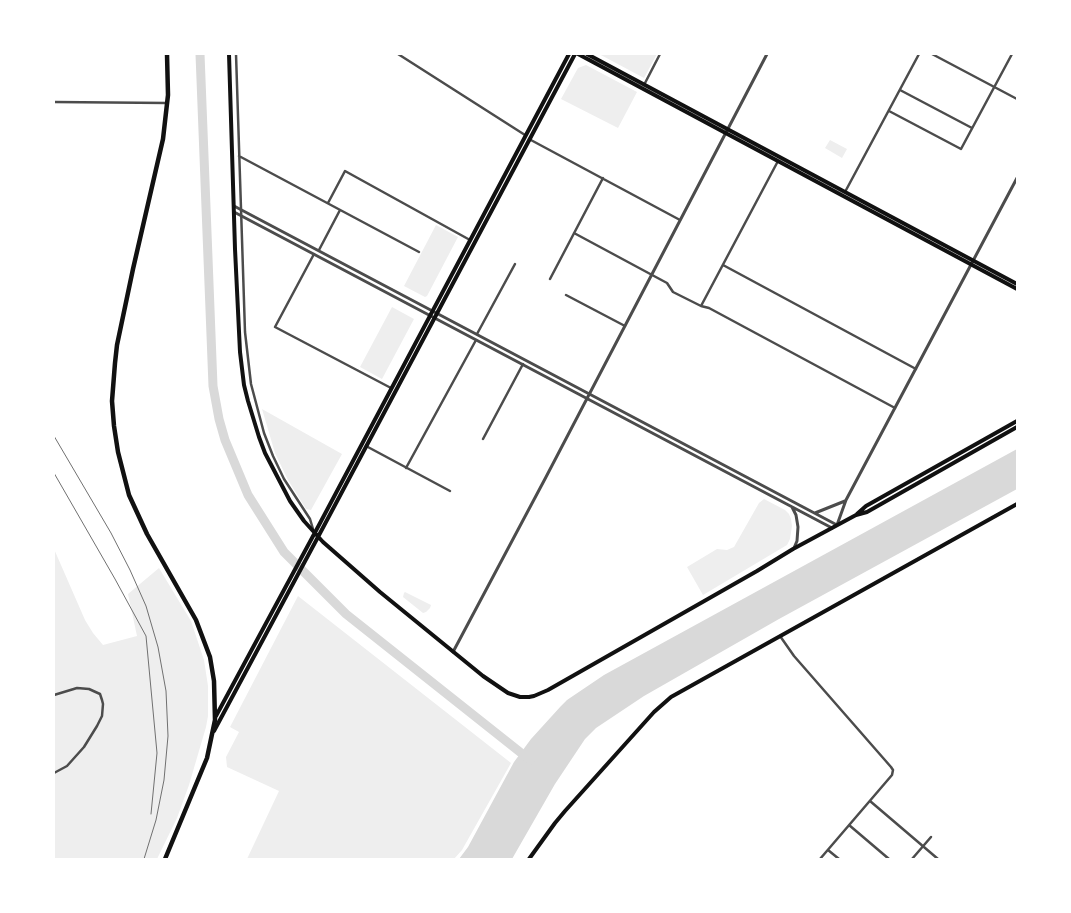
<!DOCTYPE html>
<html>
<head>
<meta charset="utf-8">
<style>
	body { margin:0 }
	#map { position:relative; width:1071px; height:913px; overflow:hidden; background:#fff; font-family:"Noto Sans",sans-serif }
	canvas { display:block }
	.frame { position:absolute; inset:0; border:55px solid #fff; pointer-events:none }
</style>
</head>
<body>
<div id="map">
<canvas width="1071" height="913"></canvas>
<div class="frame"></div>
</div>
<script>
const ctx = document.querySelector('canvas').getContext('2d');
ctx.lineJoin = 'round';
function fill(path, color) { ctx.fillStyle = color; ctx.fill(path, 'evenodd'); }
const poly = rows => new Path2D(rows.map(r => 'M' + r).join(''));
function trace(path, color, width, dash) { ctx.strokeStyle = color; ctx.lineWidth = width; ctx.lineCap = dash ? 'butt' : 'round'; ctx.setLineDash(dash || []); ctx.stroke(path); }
const green = poly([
	[599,54,657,54,644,78],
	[586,65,637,92,618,128,561,99,578,68],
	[830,140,847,149,842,158,825,148],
	[436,225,458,237,427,296,425,297,404,286],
	[392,307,414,319,382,379,360,367],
	[262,409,342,454,311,510,306,509,288,480,275,453],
	[764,499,785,510,789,514,791,519,792,526,790,539,787,545,703,595,687,567,717,549,727,550,734,547,759,503],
	[54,549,85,620,93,633,103,645,137,636,128,594,159,568,191,621,204,660,208,686,208,716,206,727,189,785,177,818,157,859,54,859],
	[405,592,431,605,430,608,426,612,423,613,403,597,404,593],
	[298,596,511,763,462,850,454,859,247,859,279,791,227,767,226,757,239,732,230,727]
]);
const water = poly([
	[1017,449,1017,489,779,619,644,696,596,728,585,739,555,784,512,859,459,859,468,847,514,762,531,739,561,706,567,700,604,675]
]);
const river = poly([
	[200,54,213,386,219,419,225,440,248,495,284,552,346,614,530,760]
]);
const minor = poly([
	[236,54,245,332,251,384,264,433,273,456,284,479,310,519,313,529],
	[398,54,525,135],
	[932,54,1017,99],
	[644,85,660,54],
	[900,90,972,128],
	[54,102,167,103],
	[889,111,961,149,1012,54],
	[529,139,680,220],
	[239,156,419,252],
	[845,192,919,54],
	[328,203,345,171,470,240],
	[574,233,667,283,673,292,701,306,709,308,895,408],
	[319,250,340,210],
	[314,254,275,327,391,388],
	[723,265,916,369],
	[550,279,603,178],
	[566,295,625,326],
	[701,306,778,161],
	[477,334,515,264],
	[483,439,523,364],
	[366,446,450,491],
	[406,468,476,340],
	[780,636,794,656,891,767,893,770,892,775,820,859],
	[54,695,77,688,89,689,100,694,102,700,103,704,102,716,97,726,84,747,67,766,54,773],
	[870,801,938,859],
	[849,825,889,859],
	[828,850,839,859],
	[912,859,931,837]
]);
const tertiary = poly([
	[234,206,837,525,846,500,1017,178],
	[234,212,832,528],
	[792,507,796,515,798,527,797,541,794,548],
	[815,513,845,501],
	[453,652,546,477,767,54]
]);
const secondary = poly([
	[229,54,235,249,240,352,244,385,248,401,259,437,265,453,290,501,304,521,323,542,380,592,483,676,508,693,520,697,529,697,534,696,548,690,757,571,793,549,856,515,867,512,1017,427],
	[578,54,1017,289],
	[587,54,1017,284],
	[857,514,866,506,1017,421],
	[216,716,319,525,569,54],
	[214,731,318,537,575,54],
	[529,859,555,823,565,811,654,712,671,697,1017,504]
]);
const trunk = poly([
	[165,859,207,758,215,720,214,681,210,657,196,620,147,534,129,495,118,452,114,426,112,401,115,363,117,345,133,269,163,139,168,95,167,54]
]);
const rail = poly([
	[54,436,111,533,130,570,146,606,158,647,166,691,168,736,164,780,156,820,144,859],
	[54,473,115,579,146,636,157,753,151,814]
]);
fill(green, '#eee');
fill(water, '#d9d9d9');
trace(river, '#d9d9d9', 9);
trace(minor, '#4c4c4c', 2.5);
trace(tertiary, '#4c4c4c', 3);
trace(secondary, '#111', 4);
trace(trunk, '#111', 4.5);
trace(rail, '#707070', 1);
</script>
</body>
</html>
